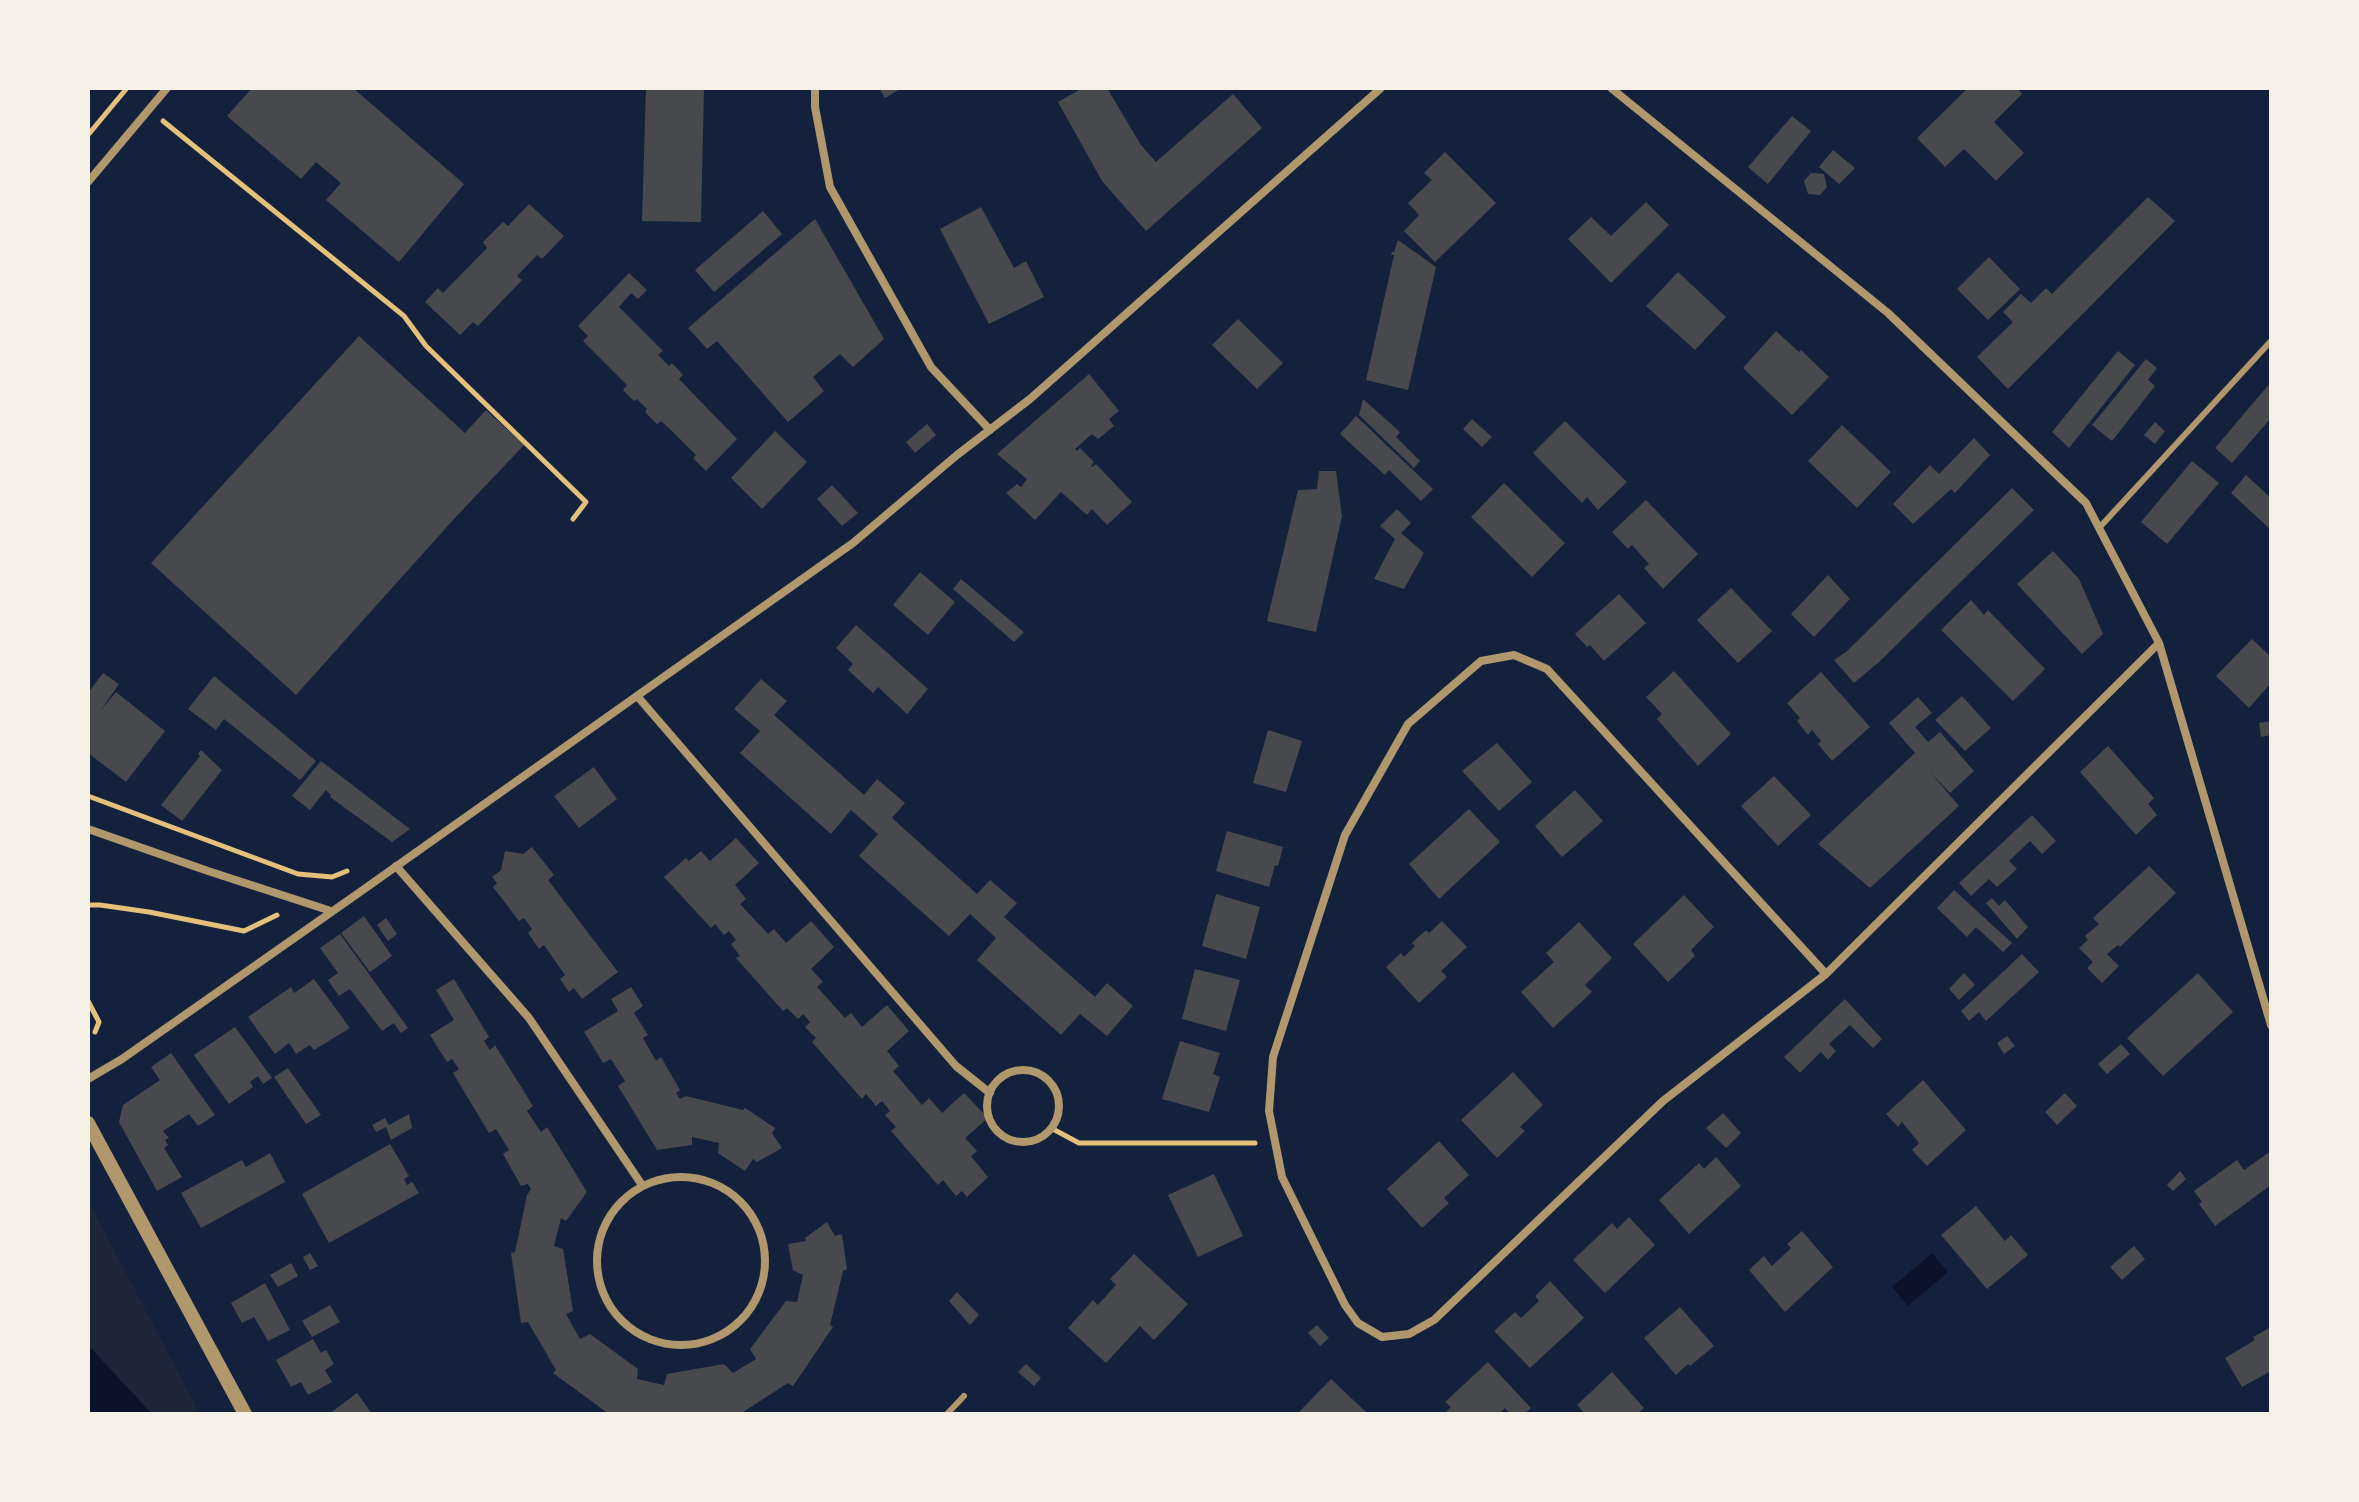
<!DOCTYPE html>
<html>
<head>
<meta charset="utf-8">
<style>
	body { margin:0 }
	#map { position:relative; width:2359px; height:1502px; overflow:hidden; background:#14213d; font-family:"Zilla Slab",serif }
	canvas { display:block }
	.frame { position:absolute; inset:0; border:90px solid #f6f1e7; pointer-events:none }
</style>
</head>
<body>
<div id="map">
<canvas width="2359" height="1502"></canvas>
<div class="frame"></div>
</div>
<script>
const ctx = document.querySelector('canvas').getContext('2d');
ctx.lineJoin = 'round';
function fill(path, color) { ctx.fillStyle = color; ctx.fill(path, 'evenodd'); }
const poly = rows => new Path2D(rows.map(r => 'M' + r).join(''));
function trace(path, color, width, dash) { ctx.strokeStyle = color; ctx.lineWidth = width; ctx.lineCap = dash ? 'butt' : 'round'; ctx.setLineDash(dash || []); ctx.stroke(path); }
const green = poly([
	[88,1202,90,1204,200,1414,88,1414]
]);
const water = poly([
	[1932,1253,1948,1272,1908,1306,1892,1287],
	[88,1345,152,1414,88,1414]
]);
const building = poly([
	[252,88,353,88,464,184,399,262,326,200,341,183,316,162,301,179,227,116],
	[646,88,704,88,701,222,642,221],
	[879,88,902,88,885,98],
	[1083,88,1107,88,1141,145,1156,162,1233,94,1262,128,1146,231,1102,181,1058,102],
	[1968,88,2017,88,2022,94,1994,122,2024,153,1996,181,1964,149,1945,167,1917,138],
	[1792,116,1811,131,1768,184,1748,167],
	[1833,150,1855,168,1839,184,1819,167],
	[1445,152,1496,203,1435,262,1404,231,1419,215,1408,203,1432,180,1424,173],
	[1811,173,1824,174,1827,187,1820,195,1808,194,1804,181],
	[2148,197,2175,221,2008,389,1977,357,2013,322,2003,312,2021,294,2031,303,2046,288,2052,294],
	[1646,202,1669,225,1611,283,1568,239,1591,217,1611,236],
	[529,204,564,236,542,259,537,255,517,276,522,280,478,326,473,322,460,335,425,302,438,288,443,293,487,248,483,242,503,222,508,226],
	[981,207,1014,268,1026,261,1044,297,989,324,940,229],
	[763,211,782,234,714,292,695,270],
	[815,219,884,339,853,367,840,354,813,377,824,391,788,422,717,341,707,349,688,328],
	[1398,240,1436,267,1408,390,1366,380,1394,255,1391,255,1392,252,1394,252],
	[1989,257,2020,289,1988,320,1957,289],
	[1678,272,1726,317,1695,350,1646,306],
	[629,273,647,290,638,299,631,293,619,307,663,351,658,355,669,366,672,363,683,375,679,379,737,439,706,471,693,458,696,455,672,431,661,421,657,424,645,412,647,409,637,399,634,401,623,390,627,385,583,341,588,336,578,326],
	[1238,319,1283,363,1257,389,1212,345],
	[1776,331,1799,352,1801,350,1829,377,1792,415,1743,368],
	[359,336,465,433,486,410,524,445,453,520,296,695,151,563],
	[2118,351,2135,365,2069,448,2052,432],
	[2146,359,2157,368,2148,380,2155,386,2112,441,2092,425],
	[1089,374,1119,411,1109,419,1114,426,1098,439,1092,434,1075,449,1077,451,1080,448,1094,462,1091,466,1092,467,1096,464,1132,502,1107,525,1092,509,1087,515,1061,492,1035,520,1006,493,1017,484,1021,487,1027,479,997,454],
	[2271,382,2271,418,2232,463,2215,448],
	[1363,399,1400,432,1396,437,1420,461,1414,468,1359,415],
	[1356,416,1433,489,1421,501,1389,470,1385,475,1340,434],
	[1472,419,1492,437,1482,447,1463,429],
	[1565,421,1627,482,1598,510,1587,497,1582,503,1533,453],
	[2155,422,2165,431,2155,444,2144,435],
	[927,424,936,435,915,453,906,442],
	[1842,425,1891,472,1857,508,1808,461],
	[775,431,807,462,762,509,731,478],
	[1974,438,1990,455,1955,493,1951,489,1913,524,1893,504,1930,465,1939,474],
	[2192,461,2219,483,2167,544,2141,522],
	[1319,471,1336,471,1342,516,1316,632,1267,621,1298,490,1317,489],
	[2246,475,2271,498,2271,530,2231,493],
	[1504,483,1565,543,1532,577,1471,517],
	[832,485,858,513,842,526,817,499],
	[2012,488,2034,510,1879,662,1854,683,1834,660,1846,652],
	[1646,500,1698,554,1663,589,1644,568,1649,564,1632,545,1628,549,1612,532],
	[1397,509,1411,523,1401,533,1424,553,1404,589,1374,579,1395,539,1380,526],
	[2053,551,2079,579,2103,634,2082,654,2017,584],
	[920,572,955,602,928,635,893,605],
	[1828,575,1850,599,1814,637,1791,614],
	[961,579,1024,632,1014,642,953,589],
	[1731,588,1772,631,1738,663,1697,620],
	[1619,594,1646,623,1604,661,1590,645,1587,647,1575,634],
	[1971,600,1984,615,1988,610,2045,669,2013,701,1941,630],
	[856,625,928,689,907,714,878,687,873,693,848,670,853,664,836,648],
	[2252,639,2271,657,2271,683,2249,708,2216,676],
	[1674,671,1731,734,1698,766,1657,719,1662,714,1646,697],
	[1821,672,1870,727,1832,761,1818,744,1821,741,1812,730,1808,735,1797,721,1800,718,1787,703],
	[103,673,119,684,100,711,116,692,165,731,126,782,88,753,88,693],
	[214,676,316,761,300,780,224,719,216,730,188,709],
	[761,679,787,701,774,715,864,795,877,779,905,803,892,818,950,870,977,894,990,880,1017,903,1004,917,1031,941,1095,997,1107,983,1133,1006,1107,1036,1080,1014,1061,1035,977,960,996,938,970,914,949,936,859,856,878,834,851,810,831,834,740,753,760,731,734,709],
	[1962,696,1991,728,1965,751,1935,720],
	[1918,697,1932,713,1915,727,1928,742,1940,732,1974,771,1950,793,1930,772,1959,806,1870,888,1818,844,1915,753,1889,723],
	[2271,721,2271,735,2261,737,2259,723],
	[1268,730,1302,741,1286,792,1253,783],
	[1497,743,1532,782,1499,811,1462,771],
	[2108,746,2154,798,2148,804,2157,815,2136,835,2080,772],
	[201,750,222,770,182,821,161,805,200,756,198,754],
	[321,761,410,829,392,842,330,797,331,795,326,790,310,810,292,796],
	[594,767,617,799,579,828,554,796],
	[1774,776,1811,815,1778,846,1741,806],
	[1575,790,1603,821,1562,857,1535,826],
	[1469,809,1500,842,1439,899,1409,864],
	[2032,815,2056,841,2042,854,2030,841,2009,861,2017,869,1997,887,1989,879,1971,896,1959,883],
	[1227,831,1283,847,1278,866,1275,865,1269,887,1216,871],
	[736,838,759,863,735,885,746,899,740,904,768,934,774,929,786,943,811,921,834,947,811,969,823,982,817,987,845,1018,851,1013,862,1027,887,1005,909,1031,887,1051,899,1066,893,1071,922,1105,929,1098,942,1113,964,1093,988,1118,965,1138,977,1151,971,1156,988,1177,967,1197,962,1191,956,1196,943,1180,938,1185,891,1131,896,1127,885,1115,890,1111,882,1101,876,1106,866,1094,862,1099,812,1042,816,1038,805,1027,810,1022,803,1014,798,1019,787,1008,783,1011,736,958,740,956,731,944,736,940,729,931,724,935,715,924,711,928,664,877,686,858,689,861,701,851,710,861],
	[532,847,554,875,548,880,618,972,582,999,574,988,569,992,560,979,565,975,544,945,539,949,528,933,532,929,524,918,519,921,493,887,497,883,492,877,501,870,505,851,523,854],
	[2149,866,2176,893,2120,947,2118,945,2107,954,2119,966,2102,983,2087,968,2093,962,2079,948,2088,940,2085,936,2099,924,2093,918],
	[1954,890,2012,943,2003,952,1976,927,1967,937,1937,908],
	[1216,894,1260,907,1246,959,1202,946],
	[1684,895,1714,927,1691,950,1695,956,1668,982,1633,944],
	[1992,898,1999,906,2005,900,2028,927,2017,939,1986,903],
	[364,916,392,956,370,972,341,933],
	[386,918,397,934,388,941,377,925],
	[1442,921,1467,947,1441,971,1447,977,1419,1003,1386,967,1401,953,1404,957,1415,946,1412,943,1426,930,1429,933],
	[1579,922,1612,958,1585,985,1592,992,1553,1028,1521,992,1554,962,1546,953],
	[340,934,408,1028,401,1033,394,1023,382,1031,350,989,339,996,328,980,338,973,320,948],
	[2022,954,2039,972,1986,1021,1979,1012,1969,1021,1961,1011],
	[1195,969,1240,980,1226,1031,1182,1019],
	[1964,973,1975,985,1959,1000,1949,989],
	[2198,973,2233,1012,2163,1076,2127,1038],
	[314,979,350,1028,314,1050,310,1045,296,1054,289,1043,275,1054,248,1017,291,987,294,993],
	[454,979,489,1037,484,1041,490,1050,495,1045,533,1106,527,1111,541,1132,547,1127,587,1192,566,1221,561,1218,554,1246,563,1249,573,1311,566,1314,580,1339,590,1334,638,1369,637,1379,664,1385,667,1374,724,1364,733,1373,756,1359,750,1349,786,1301,797,1302,803,1275,793,1270,788,1244,806,1241,805,1238,827,1222,835,1236,842,1234,847,1269,843,1271,830,1325,833,1327,793,1386,788,1383,740,1414,609,1414,553,1373,556,1370,528,1322,521,1323,511,1253,515,1252,527,1195,531,1189,528,1184,521,1186,503,1154,509,1150,496,1129,489,1133,453,1073,459,1069,452,1059,447,1062,430,1035,454,1020,436,990],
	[631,987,643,1006,634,1013,648,1035,643,1038,656,1061,661,1057,680,1090,676,1093,680,1099,686,1096,743,1110,745,1108,775,1128,772,1133,782,1148,757,1162,753,1159,745,1171,718,1153,719,1143,692,1137,692,1145,657,1150,618,1086,625,1081,611,1059,603,1063,584,1032,618,1011,611,999],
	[1845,999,1882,1039,1873,1048,1850,1025,1829,1044,1836,1051,1828,1060,1821,1052,1800,1073,1784,1057],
	[235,1027,272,1078,263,1084,258,1076,250,1082,253,1087,229,1104,194,1055],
	[2007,1036,2015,1046,2004,1054,1997,1043],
	[1180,1041,1220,1053,1213,1074,1220,1077,1209,1112,1162,1099],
	[2121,1044,2130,1054,2107,1074,2098,1064],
	[171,1053,215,1115,198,1126,189,1114,163,1131,169,1138,165,1140,168,1145,164,1148,182,1177,157,1191,119,1122,123,1105,160,1080,151,1067],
	[288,1068,321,1115,306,1124,274,1077],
	[1513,1072,1543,1105,1520,1127,1525,1131,1497,1158,1461,1120],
	[1923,1080,1966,1130,1927,1166,1912,1150,1919,1143,1902,1122,1898,1127,1886,1114],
	[2065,1093,2077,1106,2057,1125,2045,1112],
	[1723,1113,1741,1133,1726,1148,1706,1128],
	[409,1114,412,1128,391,1140,386,1127,376,1132,372,1125,385,1118,389,1125],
	[1439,1141,1469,1175,1444,1198,1449,1203,1422,1228,1387,1189],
	[390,1144,409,1176,404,1179,407,1185,412,1182,419,1193,329,1243,302,1194],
	[2271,1151,2271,1185,2215,1226,2199,1204,2202,1202,2194,1191,2237,1160,2244,1170],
	[270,1153,285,1182,201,1228,181,1193,242,1160,246,1167],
	[1716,1157,1741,1186,1689,1234,1659,1200,1699,1163,1704,1169],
	[2180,1171,2186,1179,2173,1191,2167,1185],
	[1214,1174,1243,1236,1198,1257,1168,1195],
	[1976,1206,2005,1241,2011,1235,2028,1255,1987,1289,1941,1235],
	[1629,1217,1655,1245,1605,1293,1573,1260,1612,1223,1617,1229],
	[1802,1231,1833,1267,1785,1312,1749,1270,1764,1256,1772,1266,1791,1248,1787,1244],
	[2134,1246,2145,1259,2122,1280,2110,1267],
	[310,1253,318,1266,310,1270,303,1257],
	[1134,1254,1188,1304,1154,1340,1140,1326,1106,1363,1068,1328,1093,1300,1098,1305,1116,1285,1110,1279],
	[291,1263,298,1276,278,1287,270,1275],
	[1550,1281,1584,1318,1530,1368,1494,1331,1515,1312,1521,1318,1539,1301,1535,1296],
	[265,1283,290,1330,268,1341,254,1317,242,1323,231,1303],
	[957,1292,979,1315,970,1325,949,1301],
	[330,1305,340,1322,312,1337,302,1321],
	[1680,1307,1714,1346,1690,1366,1688,1364,1676,1375,1644,1338],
	[1317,1325,1329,1338,1320,1346,1308,1333],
	[2271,1327,2271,1371,2242,1387,2225,1358,2255,1340,2253,1337],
	[313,1339,321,1353,326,1350,334,1364,325,1370,332,1382,308,1395,301,1382,291,1387,276,1360],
	[1488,1362,1531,1408,1524,1414,1510,1414,1505,1408,1499,1414,1444,1414,1451,1407,1445,1402],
	[1026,1364,1041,1378,1034,1386,1018,1372],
	[1612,1372,1644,1408,1637,1414,1585,1414,1577,1405],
	[1331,1379,1366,1412,1297,1414],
	[357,1393,372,1414,329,1414]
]);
const path = poly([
	[163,121,404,316,426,346,586,502,573,519],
	[88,135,127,88],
	[88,796,298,874,332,877,347,871],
	[88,905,100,905,149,912,244,931,277,915],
	[88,1001,99,1022,95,1032],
	[1051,1128,1079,1143,1255,1143]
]);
const service = poly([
	[2099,528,2271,341],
	[947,1414,964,1396]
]);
const minor = poly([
	[815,88,815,107,830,187,931,367,990,430],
	[1611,88,1888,313,2086,503,2159,643,2271,1025],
	[88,182,167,88],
	[638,697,956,1066,990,1093],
	[88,829,208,871,331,911],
	[396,866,529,1018,642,1185],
	[1826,974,1547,669,1514,655,1481,661,1408,724,1345,835,1273,1057,1269,1111,1282,1177,1345,1305,1358,1323,1382,1337,1409,1334,1434,1320,1663,1101,1826,974,2159,643],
	'987 1106a36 36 0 1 1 72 0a36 36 0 1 1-72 0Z',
	[88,1079,122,1059,360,892,853,543,957,455,1030,399,1381,88],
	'597 1261a84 84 0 1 1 168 0a84 84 0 1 1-168 0Z'
]);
const tertiary = poly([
	[88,1123,245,1414]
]);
fill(green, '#1d2539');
fill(water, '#0b132b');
fill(building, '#48494c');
trace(path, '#e5c07b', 5);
trace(service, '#b1986c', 6);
trace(minor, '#b1986c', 8);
trace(tertiary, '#b1986c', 14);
</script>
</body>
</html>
